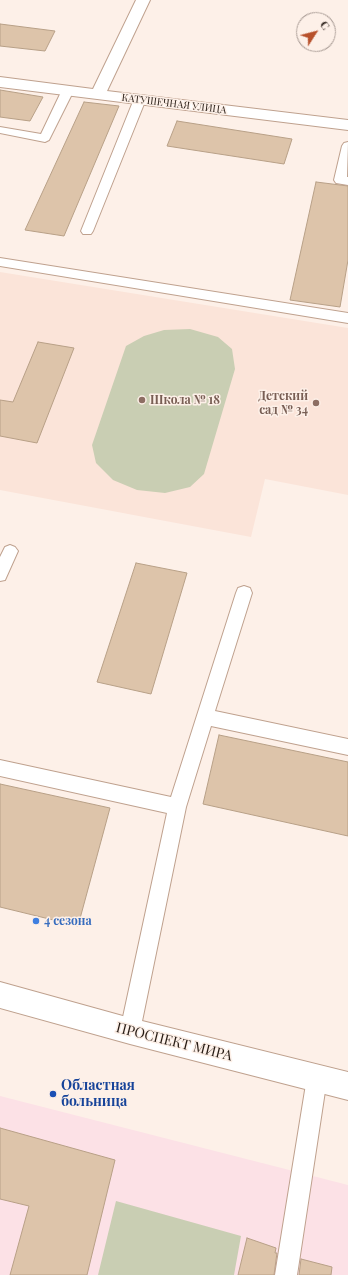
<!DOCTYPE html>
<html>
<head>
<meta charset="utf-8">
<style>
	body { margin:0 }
	#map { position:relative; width:348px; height:1275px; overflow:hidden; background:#fdf0e8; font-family:"Playfair Display",serif }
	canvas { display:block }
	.north { position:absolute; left:296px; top:12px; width:40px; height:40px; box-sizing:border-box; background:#fdf0e8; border:1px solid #a79a93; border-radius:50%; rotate:54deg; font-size:11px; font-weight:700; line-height:16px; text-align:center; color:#251a13 }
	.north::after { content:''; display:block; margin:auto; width:14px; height:18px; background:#b8512b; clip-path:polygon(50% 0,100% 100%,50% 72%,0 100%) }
</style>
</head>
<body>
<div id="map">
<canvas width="348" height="1275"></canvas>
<div class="north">С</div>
</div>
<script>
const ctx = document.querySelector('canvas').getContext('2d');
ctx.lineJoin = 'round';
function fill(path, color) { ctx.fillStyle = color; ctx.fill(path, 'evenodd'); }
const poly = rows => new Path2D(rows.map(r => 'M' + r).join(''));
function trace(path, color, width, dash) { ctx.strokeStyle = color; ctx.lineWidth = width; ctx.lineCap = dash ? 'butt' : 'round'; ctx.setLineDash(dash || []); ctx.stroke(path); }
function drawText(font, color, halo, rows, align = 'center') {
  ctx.font = font + ' "Playfair Display",serif'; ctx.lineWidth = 3; ctx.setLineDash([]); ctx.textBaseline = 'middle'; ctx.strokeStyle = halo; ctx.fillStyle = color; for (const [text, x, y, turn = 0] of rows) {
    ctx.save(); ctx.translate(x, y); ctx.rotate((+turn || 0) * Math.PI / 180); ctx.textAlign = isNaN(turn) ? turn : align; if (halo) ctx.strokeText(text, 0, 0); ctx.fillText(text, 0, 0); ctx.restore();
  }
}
const education = poly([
	[0,272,348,328,348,495,265,479,251,537,0,490]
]);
const medical = poly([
	[0,1096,348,1185,348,1275,0,1275]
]);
const green = poly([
	[190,329,218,337,232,349,235,369,204,474,190,487,165,493,137,490,113,480,96,463,92,445,126,346,144,336,164,330],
	[116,1201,241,1236,234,1275,98,1275]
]);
const building = poly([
	[0,24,55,31,45,51,0,46,0,24],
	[0,90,43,97,30,121,0,117,0,90],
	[84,102,119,106,64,236,25,230,84,102],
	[177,121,292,139,284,164,167,146,177,121],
	[316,182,348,186,348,260,340,307,290,300,316,182],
	[38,342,74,348,37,443,0,436,0,400,13,402,38,342],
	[136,563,187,573,151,694,97,682,136,563],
	[219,735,348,762,348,836,203,804,219,735],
	[0,784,110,808,78,926,0,907,0,784],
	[0,1128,115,1160,87,1275,10,1275,29,1206,0,1199,0,1128],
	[247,1238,276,1248,275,1253,277,1253,274,1275,238,1275,247,1238],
	[301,1259,332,1267,331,1275,299,1275,301,1259]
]);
const service = poly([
	[68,87,74,90,49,140,45,142,0,133,0,127,41,134,62,90,68,87],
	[140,96,146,99,93,231,91,234,83,234,81,231,134,99,140,96],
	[348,142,347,177,348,177,348,185,336,183,334,180,342,146,344,143,348,142],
	[0,258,348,313,348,323,0,266,0,258],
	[10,545,15,547,18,551,5,580,0,581,0,557,5,547,10,545],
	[244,586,250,588,252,593,215,711,348,739,348,755,211,726,186,807,140,1031,137,1038,130,1041,123,1038,120,1031,167,813,0,776,0,760,171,797,236,593,238,588,244,586],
	[317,1068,324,1071,327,1078,297,1275,275,1275,307,1078,310,1071,317,1068]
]);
const minor = poly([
	[136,0,150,0,107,91,348,120,348,130,0,87,0,77,93,89,136,0]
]);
const primary = poly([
	[0,982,130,1018,348,1072,348,1100,130,1044,0,1008,0,982]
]);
const markers = [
	[142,400,4,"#8d6e63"],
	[316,403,4,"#8d6e63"],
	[36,921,4,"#3f7fe0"],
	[53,1094,4,"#1a4fb4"]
];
const farStreetnames = [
	["КАТУШЕЧНАЯ УЛИЦА",174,104,7]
];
const educationNames = [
	["Детский",308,396],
	["сад № 34",308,410],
	["Школа № 18",150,400,"left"]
];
const shopNames = [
	["4 сезона",44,921]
];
const nearStreetnames = [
	["ПРОСПЕКТ МИРА",174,1042,14]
];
const nearTransitnames = [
	["Областная",61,1086],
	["больница",61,1102]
];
fill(education, '#fbe4d9');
fill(medical, '#fce1e6');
fill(green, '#c9ceb3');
fill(building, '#ddc4aa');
trace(building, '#b8a087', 1);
trace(service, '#bfa18e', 2);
trace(minor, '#bfa18e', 2);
trace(primary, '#bfa18e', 2);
fill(service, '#fff');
fill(minor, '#fff');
fill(primary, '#fff');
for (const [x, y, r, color] of markers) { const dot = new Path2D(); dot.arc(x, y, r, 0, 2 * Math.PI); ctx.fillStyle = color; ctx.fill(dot); trace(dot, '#fdf0e8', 1.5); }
drawText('10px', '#251a13', '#fdf0e8', farStreetnames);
drawText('bold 12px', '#785e54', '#fdf0e8', educationNames, 'right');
drawText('bold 12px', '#366cbe', '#fdf0e8', shopNames, 'left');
drawText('14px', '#251a13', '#fdf0e8', nearStreetnames);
drawText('bold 14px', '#164399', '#fdf0e8', nearTransitnames, 'left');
</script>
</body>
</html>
